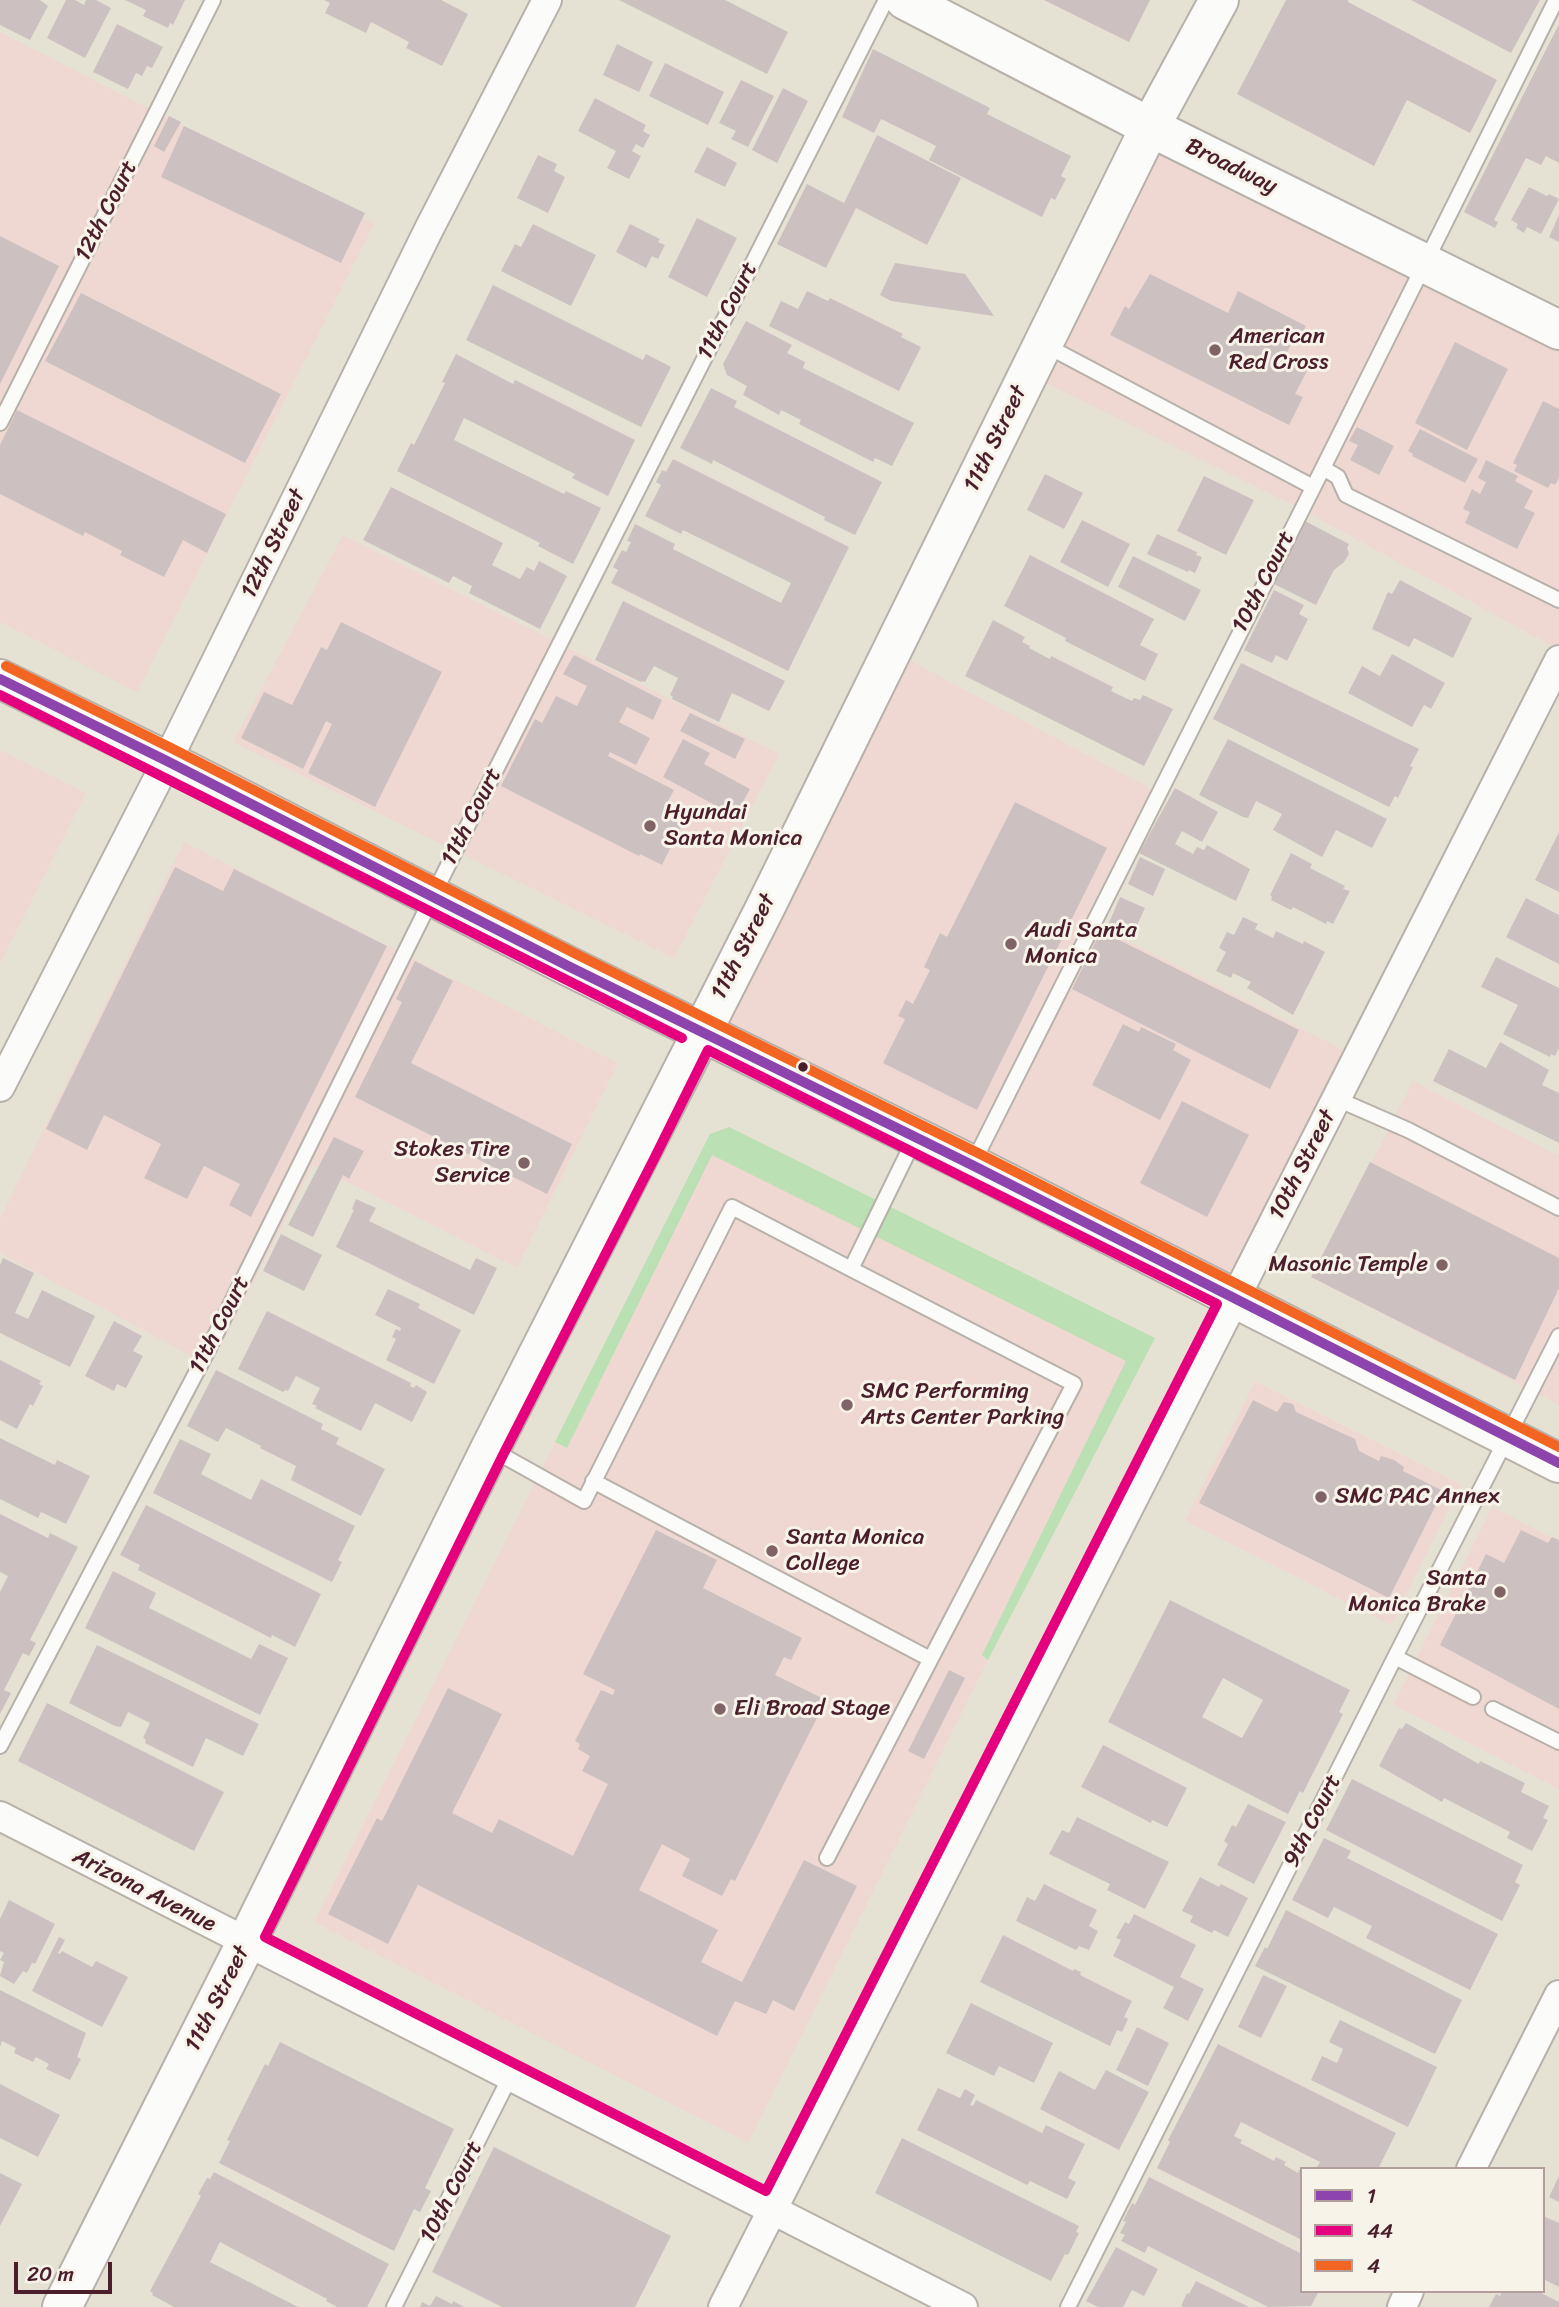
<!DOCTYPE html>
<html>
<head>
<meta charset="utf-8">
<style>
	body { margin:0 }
	#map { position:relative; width:1559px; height:2307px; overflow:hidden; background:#e5e2d4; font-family:Sriracha,sans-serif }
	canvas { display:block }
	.legend { position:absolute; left:1300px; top:2167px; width:245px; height:126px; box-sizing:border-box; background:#f7f3e8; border:2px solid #b29e9c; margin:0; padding:9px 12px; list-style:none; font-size:21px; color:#4a1f2b }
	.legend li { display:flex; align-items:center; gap:14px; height:35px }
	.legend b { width:35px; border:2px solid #b29e9c }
	.scale { position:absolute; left:14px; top:2262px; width:98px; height:32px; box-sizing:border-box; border:4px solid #4a1f2b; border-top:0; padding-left:9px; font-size:21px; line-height:24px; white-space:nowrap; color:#4a1f2b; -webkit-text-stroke:5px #f7f3e8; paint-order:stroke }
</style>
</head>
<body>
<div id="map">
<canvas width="1559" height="2307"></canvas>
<ul class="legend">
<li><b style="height:9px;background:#8e44ad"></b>1</li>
<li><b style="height:9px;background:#e5007d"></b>44</li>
<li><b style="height:9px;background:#f26522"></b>4</li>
</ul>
<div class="scale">20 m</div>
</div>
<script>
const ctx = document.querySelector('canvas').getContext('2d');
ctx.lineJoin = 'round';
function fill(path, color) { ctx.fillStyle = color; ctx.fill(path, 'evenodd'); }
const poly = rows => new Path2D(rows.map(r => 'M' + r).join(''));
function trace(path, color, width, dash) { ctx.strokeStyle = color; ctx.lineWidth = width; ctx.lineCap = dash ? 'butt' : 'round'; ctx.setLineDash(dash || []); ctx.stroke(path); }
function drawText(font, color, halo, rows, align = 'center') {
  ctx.font = font + ' Sriracha,sans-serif'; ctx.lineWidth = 6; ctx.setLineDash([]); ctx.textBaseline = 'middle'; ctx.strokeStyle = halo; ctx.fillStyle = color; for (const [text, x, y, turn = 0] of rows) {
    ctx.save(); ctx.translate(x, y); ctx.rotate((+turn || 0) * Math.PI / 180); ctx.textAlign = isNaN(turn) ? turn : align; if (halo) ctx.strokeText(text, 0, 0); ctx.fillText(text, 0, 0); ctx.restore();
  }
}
const built = poly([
	[0,32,374,224,137,692,0,622],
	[1150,127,1559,330,1559,650,1301,509,1028,374],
	[343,535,779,754,674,958,233,742],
	[892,651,1159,793,1093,924,1357,1057,1236,1298,701,1032],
	[0,750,86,793,0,964],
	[184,842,618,1063,517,1268,313,1165,210,1366,0,1253,0,1219],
	[1413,1081,1559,1156,1559,1405,1313,1278],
	[729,1127,1155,1338,988,1660,748,2143,314,1922,710,1134],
	[1255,1381,1461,1484,1391,1625,1185,1521],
	[1492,1507,1559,1541,1559,1789,1393,1705]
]);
const green = poly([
	[729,1127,1155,1338,988,1660,982,1655,1126,1361,712,1155,567,1448,555,1442,710,1134]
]);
const building = poly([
	[0,0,40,0,48,6,30,40,0,25],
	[66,0,75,0,84,5,86,0,96,0,111,8,85,58,47,38],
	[125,0,185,0,173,25,170,23,168,28,143,16,146,10],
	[324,0,441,0,468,14,442,66,406,48,409,42,371,22,366,33,325,13,330,3],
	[619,0,725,0,788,32,767,74],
	[1044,0,1150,0,1129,42],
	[1286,0,1348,0,1348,2,1497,80,1470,133,1407,100,1374,166,1237,94],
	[1411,0,1540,0,1511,53],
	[117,24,163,47,152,68,147,66,142,76,136,73,128,89,93,72],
	[1559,24,1559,163,1546,156,1541,165,1526,158,1494,220,1498,222,1495,228,1464,212],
	[617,44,653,62,639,92,603,75],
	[873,49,990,108,987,114,1071,156,1061,176,1066,179,1055,200,1051,198,1042,217,929,160,936,146,881,119,874,133,842,117],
	[665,63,724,92,708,125,649,96],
	[741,80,774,96,748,147,731,139,736,131,719,123],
	[783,88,808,101,777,163,752,150],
	[595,98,646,125,643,131,650,135,643,148,636,144,632,151,641,156,629,179,607,168,616,151,578,131],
	[169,116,181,122,164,152,154,146],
	[184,126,365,213,341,263,161,177],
	[877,135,961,178,927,245,856,208,826,268,777,244,807,184,844,203],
	[707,147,737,163,725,187,694,172],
	[538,155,557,164,554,171,565,177,548,213,517,198],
	[1529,187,1547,196,1549,194,1559,199,1541,234,1527,227,1524,233,1516,228,1518,224,1511,220],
	[1559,215,1559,242,1549,237],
	[697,218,737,238,707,297,668,277],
	[533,224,596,255,571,306,501,271,515,244,521,247],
	[630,224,660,239,658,242,665,245,658,259,652,256,646,268,616,252],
	[0,236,59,266,0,384],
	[895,263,965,274,994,316,891,301,880,295],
	[1150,274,1228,313,1238,291,1306,326,1295,346,1291,344,1285,357,1308,369,1295,394,1303,397,1289,425,1110,335,1125,306,1129,309],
	[493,285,643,360,646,354,671,367,641,427,466,340],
	[807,291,828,301,830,298,903,334,901,337,921,347,899,391,769,326,781,301,798,309],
	[81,293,281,394,245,463,45,361],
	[746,321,792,345,787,353,805,362,803,368,914,423,892,466,875,458,873,462,799,424,801,420,781,410,779,415,743,395,747,386,727,375,723,364],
	[1455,342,1508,369,1467,450,1415,423],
	[456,354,513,384,515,380,635,440,608,496,572,478,575,474,464,418,454,440,564,494,566,491,601,508,573,564,538,546,540,543,397,471,411,443,414,445,445,383,442,382],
	[711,388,737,401,734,407,882,482,855,535,824,520,825,517,713,460,712,464,680,448],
	[1543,401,1559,409,1559,478,1555,485,1551,483,1548,488,1514,471,1517,465,1513,463],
	[17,410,226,514,207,553,183,540,164,577,120,555,122,551,85,532,83,536,0,494,0,445],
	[1357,427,1394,446,1379,475,1350,460,1358,445,1349,441],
	[1420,429,1478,459,1465,483,1412,456,1413,454,1408,451],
	[673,459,849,547,788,671,611,583,618,570,613,567,622,550,626,552,631,542,627,541,635,524,675,544,673,549,781,603,791,583,683,530,681,534,645,516,661,485,656,482,662,470,666,472],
	[1486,460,1518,476,1515,481,1533,491,1524,508,1535,513,1517,549,1465,523,1470,512,1463,509,1472,489,1480,494,1486,482,1478,478],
	[1045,474,1083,493,1064,529,1027,510],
	[1204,476,1254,500,1226,555,1177,531],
	[391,487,503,543,492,565,520,579,527,567,534,571,539,561,567,576,540,629,469,593,472,586,453,576,449,583,363,540],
	[1082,520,1130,544,1108,587,1060,562],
	[1305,521,1349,544,1347,548,1349,554,1344,562,1334,570,1316,605,1272,583],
	[1157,534,1197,552,1196,555,1202,557,1195,573,1189,570,1188,572,1147,554],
	[1030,555,1154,619,1140,645,1158,654,1145,681,1065,641,1066,638,1004,606],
	[1133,556,1201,590,1185,621,1118,587],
	[1400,580,1472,618,1453,658,1414,638,1409,647,1372,629,1388,592,1392,594],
	[1274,590,1304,605,1299,614,1308,619,1287,661,1276,655,1272,663,1244,650],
	[623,601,785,681,769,711,732,693,719,722,672,699,673,697,670,695,678,678,654,666,645,682,642,681,641,682,595,660],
	[993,620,1025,637,1022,642,1030,646,1029,648,1050,659,1051,656,1113,687,1111,691,1132,701,1134,698,1140,700,1143,695,1173,709,1144,766,965,676],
	[341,622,442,672,375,807,308,773,332,724,326,721,303,769,241,738,264,692,292,705,321,647,327,650],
	[1392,654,1445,683,1431,709,1424,705,1412,727,1348,693,1362,666,1380,676],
	[574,655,662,700,653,720,627,707,619,722,650,738,636,765,610,752,608,756,674,790,667,803,688,813,662,865,640,854,639,856,501,786,535,719,542,723,556,696,577,706,587,686,563,674],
	[1241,663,1419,749,1410,766,1413,767,1398,798,1395,796,1389,807,1213,719],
	[690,713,745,739,735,759,680,731],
	[683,739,710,753,704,764,750,789,735,816,663,777],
	[1228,739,1387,819,1372,848,1336,830,1322,857,1273,830,1282,814,1256,801,1248,818,1243,817,1199,795],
	[1175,788,1218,812,1202,842,1182,831,1175,844,1193,854,1197,847,1204,850,1207,845,1250,869,1236,901,1139,853],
	[1015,802,1107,848,977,1110,883,1063,905,1019,898,1016,906,1000,913,1004,930,970,924,967,940,933,947,937],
	[1559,832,1559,892,1535,880],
	[1291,853,1312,864,1310,868,1345,886,1343,889,1350,891,1333,924,1327,921,1326,924,1293,907,1291,910,1271,900,1272,897,1270,895],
	[1140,857,1165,869,1153,896,1128,884],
	[175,867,223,891,234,869,387,946,251,1217,229,1205,240,1184,204,1166,187,1199,144,1178,161,1144,104,1115,87,1150,46,1129],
	[1120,897,1145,908,1132,936,1108,925],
	[1526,898,1559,915,1559,964,1506,937],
	[1243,917,1258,924,1255,929,1273,938,1276,931,1303,944,1304,941,1325,952,1293,1015,1247,988,1251,982,1233,973,1231,978,1216,971,1226,952,1219,948,1227,932,1234,935],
	[1101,931,1299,1030,1270,1089,1072,989],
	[1496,957,1559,988,1559,1048,1555,1056,1551,1054,1550,1057,1503,1034,1518,1005,1481,987],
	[415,961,453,981,411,1063,572,1144,547,1194,355,1097,402,1002,396,999],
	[1123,1024,1139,1032,1141,1027,1176,1044,1173,1050,1191,1060,1160,1120,1092,1085],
	[1500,1042,1549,1070,1542,1085,1559,1093,1559,1143,1433,1081,1449,1049,1486,1068],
	[1182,1101,1249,1135,1207,1217,1140,1183],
	[334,1137,364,1151,349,1179,343,1175,313,1237,288,1225],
	[1370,1162,1559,1258,1559,1288,1515,1380,1311,1277],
	[356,1199,376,1208,369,1221,470,1270,476,1258,497,1268,474,1315,336,1247,354,1210,352,1209],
	[281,1234,322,1255,304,1291,263,1271],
	[3,1258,34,1273,15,1313,28,1319,42,1290,95,1316,70,1367,0,1333,0,1265],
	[388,1289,420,1304,418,1308,461,1330,434,1384,386,1360,396,1339,392,1337,396,1329,400,1331,401,1328,375,1315],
	[267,1311,411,1383,410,1386,414,1388,416,1385,427,1392,412,1422,375,1403,361,1431,315,1408,317,1406,312,1404,320,1388,296,1376,288,1391,285,1390,283,1392,238,1369],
	[114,1321,142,1336,133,1351,143,1356,126,1388,117,1384,114,1391,85,1376],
	[0,1360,41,1381,39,1384,43,1386,33,1406,30,1404,17,1429,0,1420],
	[216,1370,323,1424,321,1429,339,1438,336,1444,385,1469,361,1516,291,1480,296,1466,260,1448,261,1446,226,1428,218,1442,187,1426],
	[1253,1400,1277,1412,1284,1402,1293,1404,1296,1412,1355,1439,1359,1451,1379,1461,1381,1456,1394,1460,1404,1467,1403,1471,1443,1491,1389,1598,1199,1503],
	[0,1438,55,1465,57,1460,90,1476,66,1524,41,1512,38,1518,0,1499],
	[180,1439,211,1454,201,1474,251,1500,261,1479,355,1526,338,1560,342,1562,332,1582,153,1493],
	[146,1505,321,1594,295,1647,272,1635,271,1638,138,1570,140,1565,120,1555],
	[0,1514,48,1538,50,1533,78,1547,30,1640,36,1643,29,1656,23,1653,4,1690,11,1693,0,1714,0,1592,8,1576,0,1572],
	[656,1530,717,1560,703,1588,802,1638,791,1660,784,1657,775,1675,826,1700,735,1881,731,1879,722,1896,682,1876,690,1859,662,1844,639,1890,718,1930,701,1962,742,1982,804,1860,857,1886,794,2011,773,2000,766,2014,735,2001,717,2036,418,1885,388,1944,328,1914,377,1818,382,1821,448,1688,502,1714,452,1813,492,1833,499,1819,573,1856,608,1784,582,1771,590,1756,578,1749,580,1744,575,1741,601,1690,613,1695,615,1690,583,1674],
	[1521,1530,1548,1543,1552,1537,1559,1540,1559,1709,1440,1645,1486,1554,1504,1563],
	[113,1571,156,1593,149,1608,251,1659,259,1644,288,1658,260,1715,85,1628],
	[1170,1600,1350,1690,1339,1712,1343,1714,1303,1793,1300,1791,1288,1814,1108,1722],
	[1223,1678,1263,1700,1242,1738,1202,1717],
	[97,1645,259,1724,243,1756,206,1738,193,1767,145,1743,146,1740,143,1738,150,1723,128,1712,121,1727,115,1726,69,1703],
	[949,1670,965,1678,924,1759,908,1751],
	[47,1703,224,1792,194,1851,18,1761],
	[1406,1723,1479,1764,1480,1761,1525,1783,1521,1792,1549,1806,1543,1818,1548,1820,1532,1851,1507,1838,1510,1832,1444,1798,1442,1802,1379,1766,1399,1728,1402,1729],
	[1103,1745,1187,1788,1167,1827,1152,1820,1151,1823,1081,1787],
	[1352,1779,1523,1865,1515,1882,1520,1885,1502,1921,1326,1830],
	[1248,1804,1286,1822,1254,1884,1217,1865,1228,1844,1224,1841,1232,1825,1236,1827],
	[1077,1817,1169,1862,1145,1909,1107,1890,1110,1884,1049,1854,1062,1830,1069,1833],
	[1324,1838,1351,1851,1347,1858,1498,1934,1470,1990,1366,1938,1372,1926,1334,1907,1328,1918,1292,1900],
	[1200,1877,1219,1887,1221,1884,1248,1898,1228,1937,1214,1930,1212,1933,1190,1922,1193,1916,1182,1911],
	[1044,1884,1097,1910,1089,1926,1098,1931,1089,1950,1079,1946,1076,1950,1016,1921,1027,1897,1035,1901],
	[9,1900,55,1924,35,1964,32,1963,27,1973,23,1971,14,1984,0,1976,4,1962,0,1960,4,1953,0,1951,0,1919],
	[1286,1910,1462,2000,1435,2054,1255,1966,1265,1947,1267,1949],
	[1134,1914,1196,1945,1180,1977,1204,1989,1188,2021,1163,2008,1174,1987,1113,1956,1121,1940,1116,1938,1125,1922,1129,1924],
	[1003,1935,1073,1971,1074,1969,1081,1972,1080,1975,1132,2001,1124,2017,1128,2019,1122,2032,1117,2030,1110,2046,980,1982],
	[59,1937,65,1940,58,1953,60,1954,62,1951,92,1967,96,1961,128,1977,102,2027,32,1991],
	[1263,1975,1287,1986,1261,2038,1238,2027],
	[0,1990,86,2033,77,2057,81,2059,70,2080,46,2069,49,2064,36,2057,33,2062,14,2053,16,2048,2,2041,0,2047],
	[971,2003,1053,2043,1034,2083,999,2066,994,2076,946,2053],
	[1340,2020,1437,2067,1408,2127,1311,2080,1322,2056,1337,2063,1343,2049,1329,2042],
	[1137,2027,1169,2043,1148,2086,1116,2070],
	[280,2042,454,2129,425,2188,431,2191,420,2212,414,2209,394,2251,219,2163,230,2141,227,2140,265,2064,268,2066],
	[1218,2044,1396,2133,1378,2169,1316,2169,1320,2162,1241,2122,1234,2136,1242,2140,1240,2143,1274,2161,1276,2157,1286,2162,1284,2165,1298,2173,1299,2170,1302,2171,1302,2240,1157,2168,1170,2142,1168,2140],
	[1106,2070,1149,2092,1119,2150,1040,2109,1059,2071,1095,2090],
	[0,2084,60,2115,38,2157,0,2138],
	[938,2088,960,2098,965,2089,975,2095,970,2105,973,2106,976,2100,1042,2133,1046,2125,1085,2144,1068,2178,1076,2182,1067,2199,1030,2181,1027,2185,917,2130],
	[902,2138,1079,2226,1076,2232,1079,2233,1068,2255,1065,2254,1051,2281,875,2193],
	[494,2147,671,2236,635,2307,502,2307,432,2272],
	[214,2172,389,2264,367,2307,337,2307,326,2301,327,2299,220,2242,210,2262,298,2307,174,2307,152,2295,153,2293,150,2291,201,2196,198,2194,207,2178,210,2179],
	[0,2173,22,2184,0,2226],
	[1559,2176,1559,2202,1549,2197],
	[1149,2177,1302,2254,1302,2291,1319,2291,1311,2306,1268,2307,1148,2246,1145,2253,1121,2241,1125,2235,1120,2233,1126,2222,1123,2221,1132,2203,1135,2205],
	[1543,2216,1559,2223,1559,2287,1543,2279],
	[1116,2247,1158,2269,1144,2296,1132,2290,1123,2307,1098,2307,1086,2301],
	[1196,2281,1249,2307,1183,2307,1181,2306,1187,2293,1189,2294],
	[1502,2291,1537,2291,1559,2302,1559,2307,1489,2307,1496,2294,1500,2296],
	[436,2296,452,2304,453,2301,464,2307,420,2307,422,2302,430,2306]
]);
const lane = poly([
	[1045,345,1313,487],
	[0,423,213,0],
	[1323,468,1338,477,1346,495,1559,600],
	[1337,1099,1408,1130,1559,1208],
	[973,1163,1323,468,1556,0],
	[491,1449,584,1501,732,1207,851,1269,915,1138],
	[593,1481,930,1659],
	[1395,1657,1473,1697],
	[1493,1709,1559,1742],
	[0,1746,207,1352,473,815,886,0],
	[827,1858,1074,1384,851,1269],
	[394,2307,510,2077],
	[1068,2307,1395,1657,1559,1336]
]);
const street = poly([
	[0,1087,167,761,429,229,547,0],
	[0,1816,963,2307],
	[1471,2169,1559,1995],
	[723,2307,1559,660],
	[1402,2307,1409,2291]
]);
const secondary = poly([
	[905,0,1150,127,1559,330],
	[62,2307,246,1943,490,1449,764,910,1150,127,1219,0]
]);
const primary = poly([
	[0,679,167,761,570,967,972,1165,1559,1463]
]);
const bus1 = poly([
	[0,679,167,761,570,967,972,1165,1559,1463]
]);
const bus2 = poly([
	[0,695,682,1038],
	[708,1050,1217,1304,766,2191,265,1937,503,1455,654,1159,708,1050]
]);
const bus3 = poly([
	[6,666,173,749,576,954,978,1153,1559,1447]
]);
const markers = [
	[1215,350,7,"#806366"],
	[650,826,7,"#806366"],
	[1011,944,7,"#806366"],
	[803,1067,6,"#4a1f2b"],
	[524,1163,7,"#806366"],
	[1442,1265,7,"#806366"],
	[847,1405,7,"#806366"],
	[1321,1497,7,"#806366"],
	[772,1551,7,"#806366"],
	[1500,1592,7,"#806366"],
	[720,1709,7,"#806366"]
];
const streetNames = [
	["Broadway",1231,167,26],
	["12th Court",107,211,-63],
	["11th Court",728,311,-63],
	["11th Street",996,439,-64],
	["12th Street",274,544,-64],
	["10th Court",1264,582,-63],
	["11th Court",472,817,-63],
	["11th Street",744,947,-63],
	["10th Street",1303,1165,-63],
	["11th Court",220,1325,-63],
	["9th Court",1313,1821,-63],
	["Arizona Avenue",144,1891,27],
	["11th Street",218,1999,-63],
	["10th Court",452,2192,-63]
];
const poiNames = [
	["American",1229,337],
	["Red Cross",1229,363],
	["Hyundai",664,813],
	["Santa Monica",664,839],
	["Audi Santa",1025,931],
	["Monica",1025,957],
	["Stokes Tire",510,1150,"right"],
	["Service",510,1176,"right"],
	["Masonic Temple",1428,1265,"right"],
	["SMC Performing",861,1392],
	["Arts Center Parking",861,1418],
	["SMC PAC Annex",1335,1497],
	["Santa Monica",786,1538],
	["College",786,1564],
	["Santa",1486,1579,"right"],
	["Monica Brake",1486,1605,"right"],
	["Eli Broad Stage",734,1709]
];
fill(built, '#efd8d2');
fill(green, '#bae0b4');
fill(building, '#ccc1c0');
trace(lane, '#b7b1a9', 18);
trace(street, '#b7b1a9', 32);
trace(secondary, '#b7b1a9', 42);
trace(primary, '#b7b1a9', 42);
trace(lane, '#fbfbf9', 14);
trace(street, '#fbfbf9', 28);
trace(secondary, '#fbfbf9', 38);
trace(primary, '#fbfbf9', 38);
trace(bus1, '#8e44ad', 10);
trace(bus2, '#e5007d', 10);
trace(bus3, '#f26522', 10);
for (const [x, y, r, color] of markers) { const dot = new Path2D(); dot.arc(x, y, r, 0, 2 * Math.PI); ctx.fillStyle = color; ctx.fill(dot); trace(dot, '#f7f3e8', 2.5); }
drawText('23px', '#4a1f2b', '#f7f3e8', streetNames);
drawText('23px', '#4a1f2b', '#f7f3e8', poiNames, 'left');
</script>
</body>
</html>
